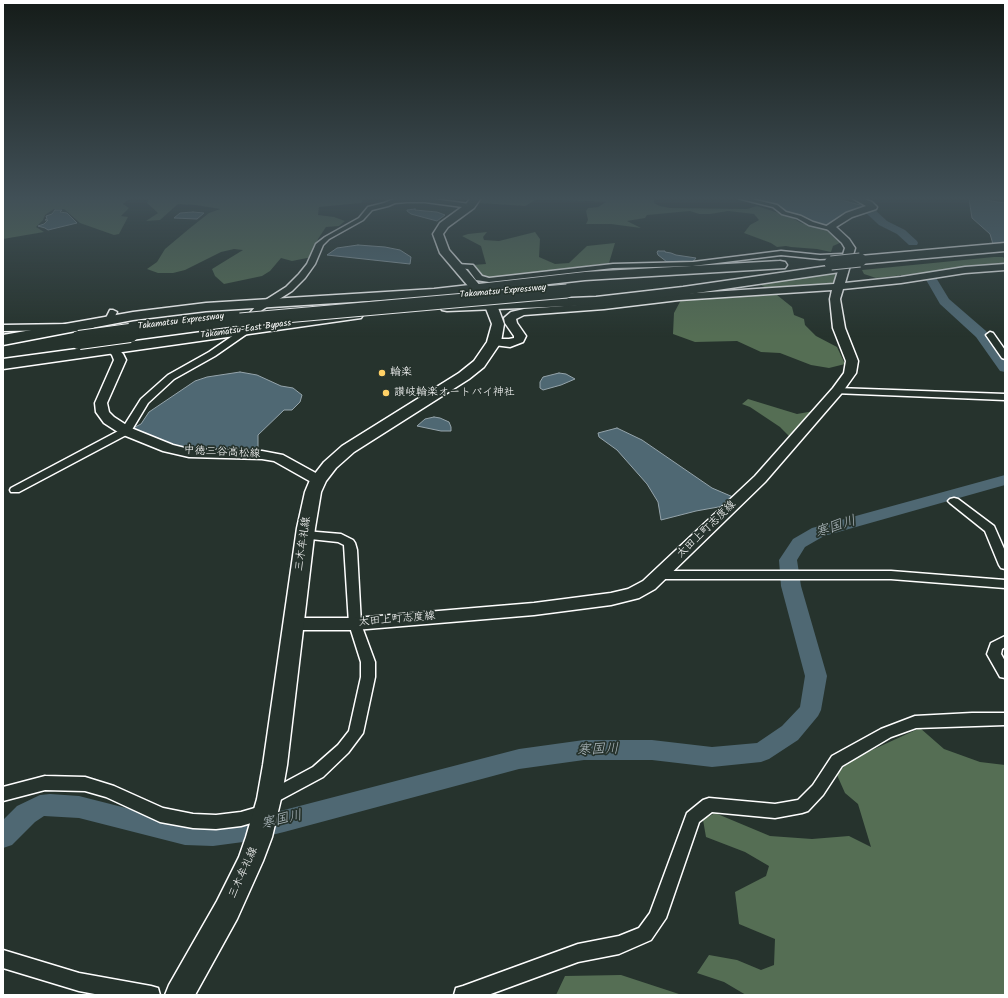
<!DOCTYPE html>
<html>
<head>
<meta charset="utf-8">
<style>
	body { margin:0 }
	#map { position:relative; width:1008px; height:998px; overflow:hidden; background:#26332d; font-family:Kalam,sans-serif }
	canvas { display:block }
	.frame { position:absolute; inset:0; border:4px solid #fff; pointer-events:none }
</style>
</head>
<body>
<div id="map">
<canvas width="1008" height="998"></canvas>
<div class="frame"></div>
</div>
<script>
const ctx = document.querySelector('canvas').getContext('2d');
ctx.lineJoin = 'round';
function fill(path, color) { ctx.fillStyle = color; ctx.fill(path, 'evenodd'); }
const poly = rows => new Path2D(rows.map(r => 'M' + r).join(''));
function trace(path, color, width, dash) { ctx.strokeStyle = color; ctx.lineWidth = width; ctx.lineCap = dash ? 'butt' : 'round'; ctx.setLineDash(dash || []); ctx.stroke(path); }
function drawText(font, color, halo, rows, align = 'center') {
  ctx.font = font + ' Kalam,"Klee One",sans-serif'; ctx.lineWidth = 3.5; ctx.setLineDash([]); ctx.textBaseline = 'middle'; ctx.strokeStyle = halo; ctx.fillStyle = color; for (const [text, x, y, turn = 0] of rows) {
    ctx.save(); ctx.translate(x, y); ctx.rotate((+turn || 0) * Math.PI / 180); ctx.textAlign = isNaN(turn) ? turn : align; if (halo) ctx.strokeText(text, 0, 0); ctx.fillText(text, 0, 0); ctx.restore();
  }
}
const green = poly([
	[3,198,130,198,123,204,129,208,121,216,128,217,119,234,114,235,80,223,64,209,54,209,45,215,43,220,36,227,44,232,3,239],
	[149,198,364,198,361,203,319,207,318,215,334,217,345,221,339,226,326,227,318,239,312,257,292,261,281,258,270,271,262,276,224,284,215,276,212,269,243,250,234,249,221,252,185,270,173,273,158,273,147,269,157,262,165,249,190,228,209,213,220,209,196,205,178,204,160,220,146,221,158,213,147,203],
	[481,198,655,198,654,203,660,206,670,208,747,209,757,206,791,217,801,223,830,230,842,242,833,246,831,252,817,249,791,247,786,246,777,247,771,243,744,233,750,225,759,220,754,214,728,211,710,214,699,214,690,211,679,212,647,215,645,218,627,221,641,228,611,224,586,224,588,220,586,211,588,208,598,207,606,202,537,199,525,206,480,203],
	[487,232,483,237,484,240,499,241,535,232,540,239,539,257,555,264,569,263,587,246,615,243,609,263,488,279,482,276,473,265,486,264,481,246,462,236,468,234],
	[994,257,1003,257,1005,259,1005,264,876,278,864,274,862,270],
	[839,272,833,284,769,289,758,284],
	[777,295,792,307,794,315,804,319,805,325,816,336,837,347,845,364,829,368,811,365,780,353,761,352,737,341,695,342,673,334,674,313,681,300],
	[748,399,797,414,814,411,790,437,780,427,750,407,742,404],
	[920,728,944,749,980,762,1005,765,1005,995,746,995,724,982,697,973,709,955,737,960,761,970,774,965,775,939,739,924,735,892,766,876,769,866,745,852,706,837,703,820,715,813,770,836,812,839,849,836,871,847,858,804,845,793,837,775,848,761],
	[621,975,682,995,556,995,565,976]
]);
const water = poly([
	[742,198,834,198,868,207,861,211,854,210,845,213,824,227,805,220,803,216,797,214,785,211,772,203,756,203,742,198],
	[969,199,979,199,1005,203,1005,251,993,244,990,234,972,218,969,199],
	[415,209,415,210,437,212,445,215,437,221,411,214,407,211,407,210,415,209],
	[55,210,62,210,60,212,67,213,77,223,48,230,45,228,38,226,44,224,48,220,45,220,47,219,46,216,52,214,55,210],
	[193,212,204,213,197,219,174,218,180,213,193,212],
	[358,245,385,247,400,250,411,257,410,264,327,255,337,248,358,245],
	[658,251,665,251,665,252,671,253,676,255,696,258,692,263,667,262,658,255,657,252,658,251],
	[240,372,257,375,281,386,293,388,302,395,300,402,292,410,284,410,258,435,258,451,216,452,169,447,131,429,141,424,149,412,195,381,207,377,240,372],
	[559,373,566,374,575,379,561,385,543,390,540,388,540,382,543,377,559,373],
	[434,417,440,418,449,422,451,427,451,431,441,431,417,426,425,419,434,417],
	[617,428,642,440,712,488,733,497,724,506,696,511,661,520,658,502,647,484,617,450,599,437,598,433,617,428]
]);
const river = poly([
	[861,205,874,209,887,221,905,230,917,241,918,243,917,245,909,245,897,234,879,225,866,213,857,210,856,208,861,205],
	[931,274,935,276,949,299,986,331,1005,358,1005,372,1000,371,976,337,940,304,925,278,927,276,931,274],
	[1005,475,1005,485,824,536,805,547,797,560,801,586,827,676,821,710,818,716,798,740,769,759,761,762,712,767,652,760,584,760,519,769,284,832,243,842,213,846,185,845,79,818,44,816,35,822,12,845,3,848,3,820,17,806,40,795,50,794,79,796,185,823,213,824,243,820,284,810,519,749,584,740,652,740,712,747,757,743,782,726,800,707,805,676,781,586,779,560,793,539,812,528,1005,475]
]);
const street = poly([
	[407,198,425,198,470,204,473,206,470,208,425,202,407,202,395,203,388,206,372,210,363,220,329,239,323,245,315,264,305,278,292,291,262,310,257,315,251,331,215,356,174,379,148,403,130,433,19,492,11,492,10,490,11,488,122,429,141,399,168,375,209,352,244,328,249,314,256,306,286,287,299,274,307,264,316,244,325,237,359,218,368,207,384,203,394,199,407,198],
	[737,198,747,198,777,205,786,212,801,216,813,222,833,228,830,230,809,225,797,218,782,214,773,207,737,198],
	[781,251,820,255,842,254,846,256,842,258,820,259,781,255,693,266,613,268,489,282,476,280,468,269,457,268,453,266,457,264,473,265,482,276,489,278,613,264,693,262,781,251],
	[110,310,113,310,117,312,112,322,109,322,105,320,110,310],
	[990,332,993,333,1005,350,1005,359,1002,358,986,335,990,332],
	[837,388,1005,394,1005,400,834,393,832,391,837,388],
	[954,498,958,499,994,526,1005,551,1005,569,1001,568,999,565,985,531,950,503,948,501,950,499,954,498],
	[305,531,341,534,353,540,355,543,357,550,361,624,375,662,375,677,363,733,348,753,323,777,269,806,263,804,261,799,263,794,313,767,338,745,349,731,361,677,361,662,349,624,344,545,338,542,301,538,299,535,301,532,305,531],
	[661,571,891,571,1005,580,1005,588,891,579,661,579,657,578,655,575,657,572,661,571],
	[1005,636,1005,647,1002,649,1001,654,1005,661,1005,678,1000,677,987,654,991,643,1005,636],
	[972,713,1005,713,1005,725,916,728,891,737,842,766,823,795,808,811,802,813,775,818,712,812,699,822,666,918,651,940,619,954,578,962,488,995,454,995,456,988,463,986,578,944,619,936,639,928,650,913,687,813,703,800,709,798,775,804,798,800,813,785,832,756,881,729,915,716,972,713],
	[45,776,85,777,114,786,163,808,193,814,216,815,241,812,265,805,271,807,273,812,271,817,265,819,241,826,216,829,193,828,160,822,106,797,85,791,45,790,3,801,3,787,45,776],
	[3,950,79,973,151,986,158,988,160,995,100,995,79,991,3,968,3,950]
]);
const secondary = poly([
	[852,198,862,198,872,202,877,207,876,209,852,217,836,227,849,239,855,248,845,283,901,277,965,267,1005,264,1005,270,965,273,901,283,843,289,840,299,845,328,858,361,856,373,841,394,765,482,655,589,639,598,611,605,534,615,355,630,294,630,288,629,285,624,288,619,294,618,355,618,534,603,611,593,628,589,643,581,755,476,833,388,844,373,846,361,833,328,830,299,832,290,679,300,604,309,524,315,516,319,517,323,526,336,523,342,510,347,494,345,490,344,488,342,490,340,494,339,509,339,514,338,514,336,505,323,504,318,511,312,524,309,604,303,679,294,834,284,845,248,842,243,825,227,846,213,866,206,852,198],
	[71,324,93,327,102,332,123,354,126,360,107,403,109,412,114,417,131,428,173,445,189,449,262,451,283,455,323,477,325,480,323,483,318,484,313,483,274,461,262,459,189,457,163,451,121,434,104,423,96,412,95,403,114,360,112,355,94,336,86,332,71,330,3,331,3,325,71,324]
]);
const primary = poly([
	[471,198,481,198,474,208,448,227,443,234,449,250,497,305,504,324,501,342,484,367,469,379,354,452,336,468,326,481,321,492,315,528,287,765,281,799,272,837,263,861,237,919,195,995,165,995,169,985,217,901,239,857,246,837,257,799,263,765,297,528,305,492,310,480,324,462,342,446,459,373,474,361,487,342,492,324,485,306,440,253,433,234,440,223,466,204,471,198]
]);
const highway = poly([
	[1005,243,1005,251,860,264,855,263,853,260,855,257,860,256,1005,243],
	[780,261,785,262,787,265,785,268,585,280,434,297,206,311,133,320,3,345,3,335,133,312,206,303,434,289,585,272,780,261],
	[835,265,840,266,842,269,840,272,683,295,596,305,447,311,442,310,440,307,442,304,447,303,596,297,683,287,835,265],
	[356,311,361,312,363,315,361,318,3,369,3,359,356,311]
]);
const highwayBridgeFar1 = poly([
	[831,263,860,260],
	[240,320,567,291]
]);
const highwayBridge = poly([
	[79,340,130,333]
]);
const markers = [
	[382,373,4,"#ffd166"],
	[386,393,4,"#ffd166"]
];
const farStreetnames = [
	["Takamatsu Expressway",503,292,-5],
	["Takamatsu Expressway",181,322,-7],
	["Takamatsu-East Bypass",246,330,-8]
];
const poiNames = [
	["輪楽",390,373],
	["讃岐輪楽オートバイ神社",394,393]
];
const streetNames = [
	["中徳三谷高松線",222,453,3],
	["太田上町志度線",707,530,-44],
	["三木牟礼線",304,544,-82],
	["太田上町志度線",397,620,-5],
	["三木牟礼線",244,873,-66]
];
const nearWaternames = [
	["寒国川",836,528,-18],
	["寒国川",598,751,-2],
	["寒国川",282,821,-13]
];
fill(green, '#556e54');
fill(water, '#4f6873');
trace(water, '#95a4ab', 1);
fill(river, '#4f6873');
trace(street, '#fff', 3);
trace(secondary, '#fff', 3);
trace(primary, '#fff', 3);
trace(highway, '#fff', 3);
fill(street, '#26332d');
fill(secondary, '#26332d');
fill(primary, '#26332d');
fill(highway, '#26332d');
trace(highwayBridgeFar1, '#fff', 15, []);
trace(highwayBridge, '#fff', 20, []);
trace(highwayBridgeFar1, '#26332d', 13);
trace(highwayBridge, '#26332d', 18);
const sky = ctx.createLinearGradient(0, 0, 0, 337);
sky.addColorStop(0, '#151c19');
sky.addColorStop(0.59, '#415057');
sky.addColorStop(1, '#41505700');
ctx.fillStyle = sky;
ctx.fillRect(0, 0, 1008, 337);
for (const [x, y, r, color] of markers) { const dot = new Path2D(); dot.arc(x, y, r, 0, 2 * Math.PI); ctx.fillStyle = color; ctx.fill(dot); trace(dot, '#26332d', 1.5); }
drawText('9px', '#fff', '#26332d', farStreetnames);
drawText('11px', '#fff', '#26332d', poiNames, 'left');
drawText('11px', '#fff', '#26332d', streetNames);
drawText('italic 14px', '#b0bbc0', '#26332d', nearWaternames);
</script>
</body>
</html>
